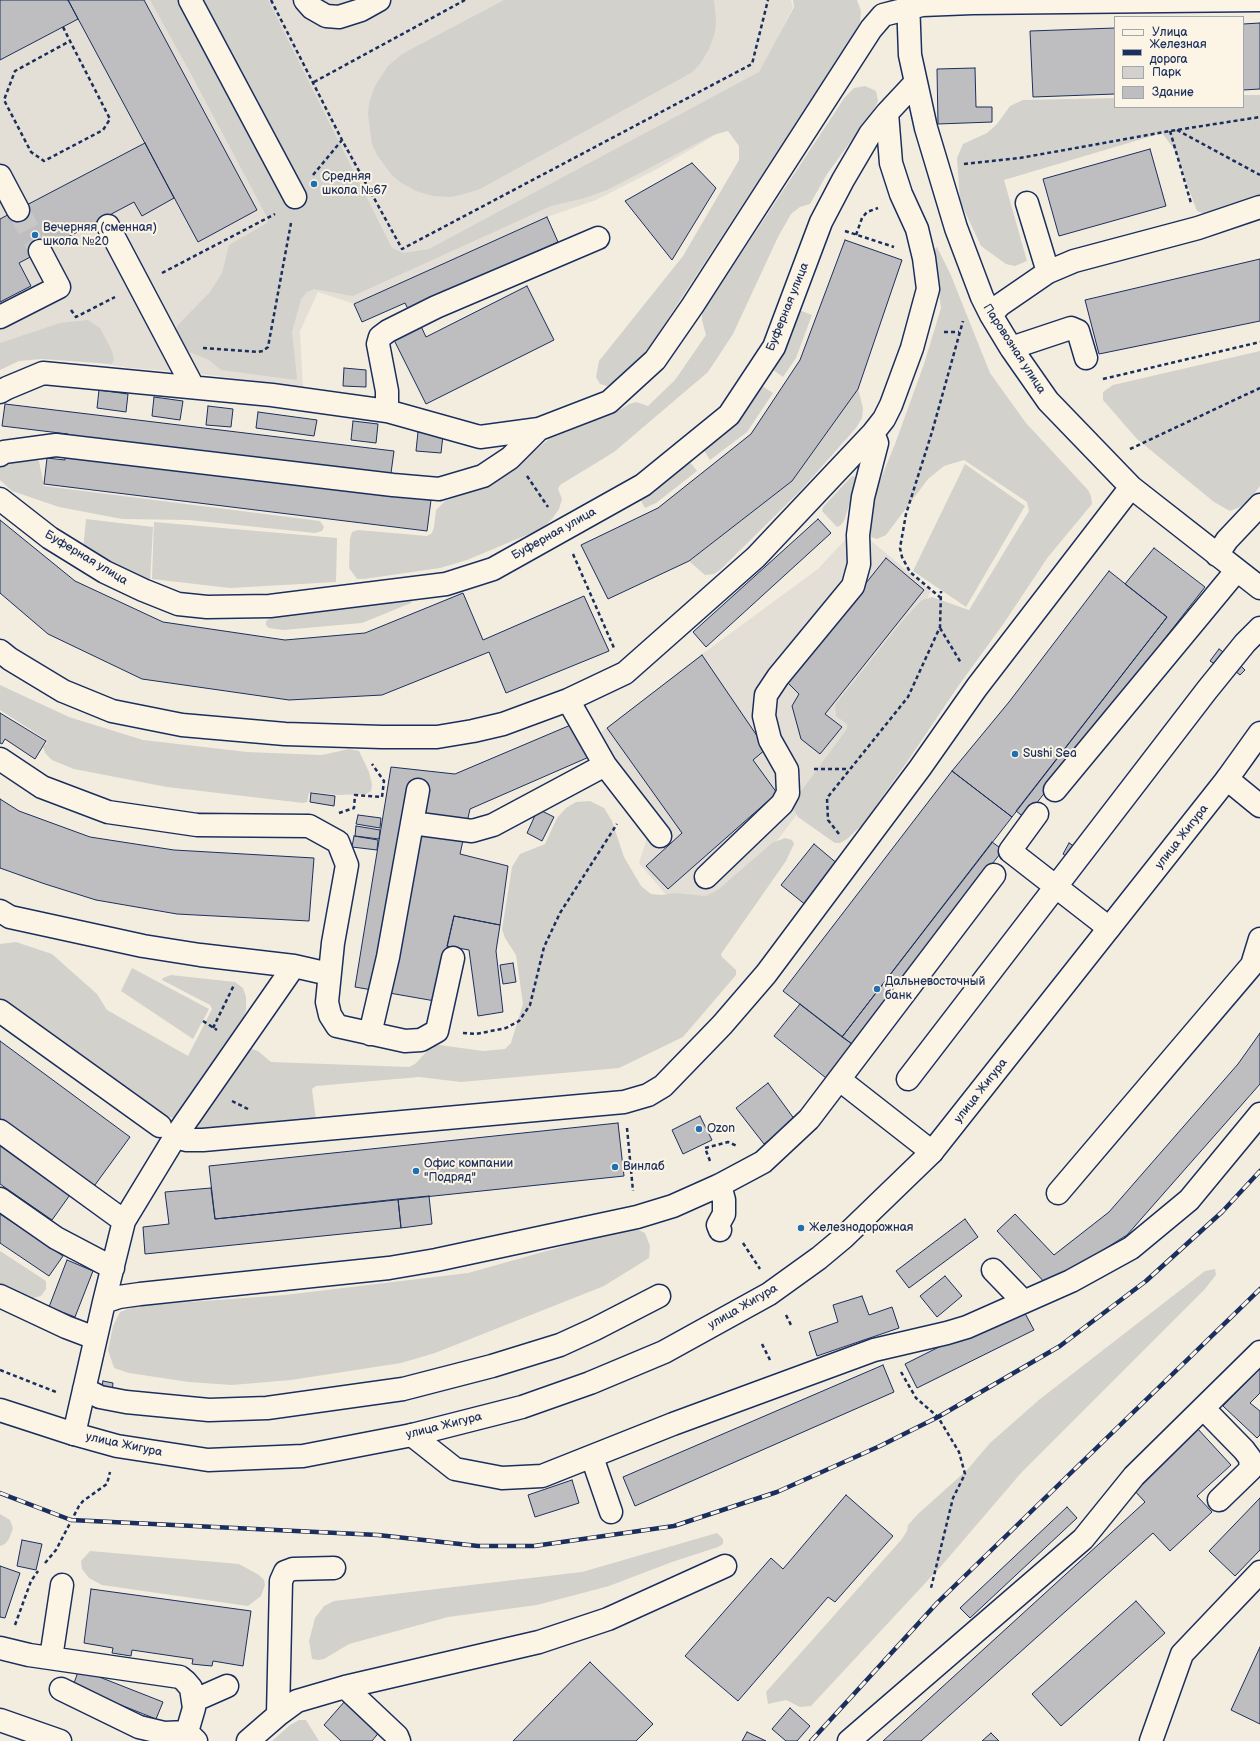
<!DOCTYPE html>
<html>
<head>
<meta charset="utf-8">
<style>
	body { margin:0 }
	#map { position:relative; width:1260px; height:1741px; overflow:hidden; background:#f3ede0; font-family:"Balsamiq Sans",sans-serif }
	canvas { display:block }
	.legend { position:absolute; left:1114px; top:16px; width:130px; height:92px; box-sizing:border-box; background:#fcf5e5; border:1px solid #a2a6af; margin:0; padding:5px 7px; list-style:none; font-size:12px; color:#1b2f5e }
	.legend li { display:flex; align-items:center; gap:8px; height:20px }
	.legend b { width:20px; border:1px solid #a2a6af }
</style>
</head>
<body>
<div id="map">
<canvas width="1260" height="1741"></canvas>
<ul class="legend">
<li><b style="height:5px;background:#fcf5e5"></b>Улица</li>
<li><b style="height:5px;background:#1b2f5e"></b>Железная дорога</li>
<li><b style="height:11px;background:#d3d1cc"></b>Парк</li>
<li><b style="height:11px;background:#bebec0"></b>Здание</li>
</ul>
</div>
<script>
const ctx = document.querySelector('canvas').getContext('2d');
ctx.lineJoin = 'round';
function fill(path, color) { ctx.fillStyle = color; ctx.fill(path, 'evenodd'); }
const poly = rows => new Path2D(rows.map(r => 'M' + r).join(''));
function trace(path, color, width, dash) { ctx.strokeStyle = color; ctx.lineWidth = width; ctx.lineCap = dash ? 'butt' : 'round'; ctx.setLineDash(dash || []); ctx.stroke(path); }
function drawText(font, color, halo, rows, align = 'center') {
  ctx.font = font + ' "Balsamiq Sans",sans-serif'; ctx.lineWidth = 4; ctx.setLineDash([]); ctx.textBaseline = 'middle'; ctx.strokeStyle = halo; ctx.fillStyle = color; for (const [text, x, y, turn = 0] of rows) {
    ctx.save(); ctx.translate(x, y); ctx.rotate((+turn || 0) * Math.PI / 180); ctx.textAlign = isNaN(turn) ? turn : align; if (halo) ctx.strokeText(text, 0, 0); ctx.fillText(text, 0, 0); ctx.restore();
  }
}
const built = poly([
	[0,0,791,0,793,7,734,124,659,168,596,200,547,217,354,304,318,292,300,331,303,387,185,372,130,368,0,347],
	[856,528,931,591,863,726,768,853,701,936,639,863,653,819,599,734,705,652,818,569]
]);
const green = poly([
	[150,0,268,0,392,248,403,253,429,249,759,72,794,7,793,0,857,0,861,11,860,22,853,36,650,346,642,356,613,383,607,386,600,384,596,377,599,361,683,256,739,160,739,146,728,131,713,135,607,190,585,198,551,206,353,296,314,289,307,292,301,299,292,332,297,378,296,380,221,370,209,360,187,351,180,344,176,337,177,326,210,292,222,273,229,245,267,223,268,219,191,74],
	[504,0,714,0,716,20,715,32,709,49,700,64,691,73,480,189,468,193,451,197,433,196,416,191,400,182,391,174,377,155,372,144,368,115,369,103,375,86,388,66,402,54],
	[865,86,876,91,878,101,873,111,827,174,810,204,800,207,791,214,778,237,733,334,708,372,614,452,560,485,558,489,562,499,559,509,552,519,541,529,467,560,440,568,364,579,357,579,349,568,350,539,352,532,358,530,427,536,432,533,434,527,436,510,445,501,491,484,509,472,549,439,616,412,629,404,636,402,648,406,675,380,706,335,702,320,702,313,845,97,854,88],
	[1243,95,1260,95,1260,196,1205,214,1197,211,1174,149,1162,133,1004,180,1027,261,1015,266,1006,264,981,246,960,201,957,158,963,144,987,133,997,124,1010,106,1023,100,1115,98,1115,107,1243,107],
	[937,247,950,273,990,373,1026,423,1088,490,1091,496,1092,504,1048,557,1004,623,959,685,907,762,862,825,847,839,840,843,835,843,798,817,793,808,799,794,847,729,847,724,836,716,835,705,904,619,922,600,932,597,969,610,1029,511,1027,502,964,460,944,466,928,479,886,535,877,539,871,537,869,528,873,498,895,444,924,364,941,308,933,251],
	[799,310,812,315,796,358,783,377,772,369],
	[88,320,100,328,112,351,114,360,112,364,42,359,19,361,0,370,0,343,60,323],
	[1260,351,1260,486,1250,499,1240,507,1230,511,1214,502,1137,439,1103,400,1103,392,1113,385],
	[761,385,773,393,747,432,710,460,703,449],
	[858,389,863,408,862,418,856,428,801,490,720,570,714,574,705,575,689,561,792,481],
	[29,454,39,461,44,486,320,521,324,527,322,531,315,533,189,520,122,519,59,507,12,491,0,480,0,462],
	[688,460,697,471,656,503,645,508,639,497],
	[965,464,1025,506,966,607,913,571],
	[854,476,856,479,856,483,844,521,841,525,837,527,822,511,823,507,851,477],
	[86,519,153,527,150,582,83,550],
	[154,522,337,538,336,582,230,588,152,579],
	[409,598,413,600,411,603,362,623,283,630,269,628,266,625,266,621,272,617,308,614],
	[0,685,69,717,143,740,247,752,322,755,349,749,359,751,369,772,372,784,371,791,366,794,337,795,311,792,309,793,307,802,303,803,167,787,74,769,52,760,45,753,43,747,47,743,45,739,0,710],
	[590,801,604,808,612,821,624,857,641,886,651,894,662,895,675,893,706,896,719,889,772,843,785,838,792,840,794,844,786,861,721,954,722,957,736,970,736,975,683,1037,619,1068,461,1082,419,1077,316,1086,312,1089,316,1120,197,1130,196,1122,246,1051,252,1049,258,1051,271,1062,409,1067,415,1064,431,1047,439,1045,483,1051,505,1049,511,1043,523,1004,516,955,505,938,502,929,512,867,520,854,545,844,557,818,566,808,576,802],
	[16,942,52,954,97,994,107,1010,188,1056,212,1009,210,1005,162,980,163,978,171,975,235,982,243,988,246,997,246,1010,241,1024,182,1114,175,1118,167,1117,0,1002,0,944],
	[132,968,209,1009,193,1039,121,991],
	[632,1227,645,1233,650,1246,649,1258,604,1286,435,1353,401,1363,291,1380,232,1385,189,1382,129,1373,114,1368,108,1350,113,1326,120,1312,136,1306,285,1295,468,1273],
	[0,1251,46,1281,46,1289,41,1296,29,1299,0,1284],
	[1215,1269,1216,1275,1204,1290,1021,1473,943,1564,811,1706,800,1707,786,1700,768,1704,766,1692,902,1539,907,1531,908,1525,918,1514,967,1470,990,1443,1040,1399,1205,1271],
	[0,1514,10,1520,13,1528,9,1539,5,1544,0,1546],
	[717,1533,723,1539,723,1544,718,1547,672,1562,609,1586,537,1605,448,1617,349,1644,324,1659,318,1660,312,1659,309,1641,315,1618,324,1606,334,1601,582,1572],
	[90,1551,239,1564,259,1575,264,1580,265,1585,261,1596,248,1606,102,1585,89,1578,82,1569,81,1561],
	[299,1720,306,1720,319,1741,272,1741,290,1725]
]);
const building = poly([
	[0,0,68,0,78,19,0,60,0,0],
	[68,0,144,0,257,210,198,242,68,0],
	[1260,23,1260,89,1243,90,1243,24,1260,23],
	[1115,28,1115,94,1033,97,1030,31,1115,28],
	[975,68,976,107,992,107,992,122,938,124,937,69,975,68],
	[145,143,174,198,142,216,134,202,19,263,31,286,0,302,0,219,145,143],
	[1150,149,1166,206,1059,236,1043,179,1150,149],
	[692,163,716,188,672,260,625,201,692,163],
	[547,217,558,242,408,309,405,303,362,322,354,304,547,217],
	[845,240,902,260,858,389,792,481,689,561,608,599,581,545,658,508,751,434,800,360,845,240],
	[1260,259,1260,321,1099,354,1085,300,1260,259],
	[527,286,554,340,426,404,393,338,420,324,426,337,527,286],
	[344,368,366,370,366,387,343,386,344,368],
	[99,390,128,394,126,412,97,408,99,390],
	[154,397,183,401,180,420,152,416,154,397],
	[5,404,394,451,388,495,431,500,427,531,44,484,47,458,65,460,68,434,2,426,5,404],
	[208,406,233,409,231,427,206,425,208,406],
	[258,412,317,420,314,436,256,428,258,412],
	[353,421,378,424,376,443,351,440,353,421],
	[418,432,443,435,441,453,416,451,418,432],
	[818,519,831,533,706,647,693,632,818,519],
	[0,520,75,581,163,622,285,640,365,633,463,593,483,640,584,596,609,651,506,693,489,652,382,695,289,700,142,679,48,634,0,593,0,520],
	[1154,548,1205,587,1025,818,1016,811,1167,617,1125,584,1154,548],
	[886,558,924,590,825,714,842,727,820,754,801,739,792,706,799,694,787,682,886,558],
	[1109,571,1167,617,1012,817,952,771,1009,702,1109,571],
	[1219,649,1226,654,1218,666,1210,661,1219,649],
	[702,655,766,749,753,760,777,793,668,889,646,866,682,833,607,728,702,655],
	[1240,665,1245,670,1240,675,1235,671,1240,665],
	[0,713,46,741,35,759,5,739,2,744,0,743,0,713],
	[573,724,589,757,470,809,460,854,508,866,500,925,454,916,435,1001,355,987,391,767,455,774,573,724],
	[952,771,1012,817,842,1037,783,991,952,771],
	[311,793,335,796,334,806,310,802,311,793],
	[0,799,19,811,90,837,174,850,314,858,309,921,177,914,96,900,45,884,0,868,0,799],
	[538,809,554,817,542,841,527,833,538,809],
	[358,815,381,818,380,828,356,824,358,815],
	[356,826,380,830,379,839,355,836,356,826],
	[354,836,378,840,377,850,352,847,354,836],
	[992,842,1003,850,852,1044,842,1037,992,842],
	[1069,843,1077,848,1070,859,1063,854,1069,843],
	[814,844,839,865,807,906,781,885,814,844],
	[454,916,500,925,496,951,503,1012,478,1016,469,950,447,946,454,916],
	[513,963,516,982,503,984,500,965,513,963],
	[800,1004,852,1044,826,1078,774,1036,800,1004],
	[1260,1033,1260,1084,1127,1235,1047,1285,997,1231,1015,1214,1054,1255,1109,1212,1238,1064,1260,1033],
	[0,1041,130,1137,92,1189,0,1121,0,1041],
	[768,1083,795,1120,764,1144,736,1108,768,1083],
	[700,1116,712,1140,683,1154,672,1130,700,1116],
	[618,1123,624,1176,215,1219,209,1166,618,1123],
	[0,1142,72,1192,52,1220,0,1184,0,1142],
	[211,1188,215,1219,398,1199,401,1228,145,1254,143,1227,169,1224,165,1192,211,1188],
	[429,1196,432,1224,401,1228,398,1199,429,1196],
	[0,1214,63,1256,49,1276,0,1243,0,1214],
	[965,1219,978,1237,909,1288,896,1271,965,1219],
	[67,1260,93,1271,75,1317,49,1307,67,1260],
	[945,1276,962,1296,937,1317,920,1296,945,1276],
	[862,1296,869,1315,892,1307,899,1328,817,1356,809,1332,838,1322,833,1305,862,1296],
	[1021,1306,1034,1330,917,1388,905,1364,1021,1306],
	[883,1365,894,1392,635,1506,623,1477,883,1365],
	[1260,1368,1260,1393,1250,1403,1260,1411,1260,1435,1257,1438,1223,1406,1260,1368],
	[103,1381,113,1383,112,1393,101,1391,103,1381],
	[1197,1428,1231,1465,1197,1496,1212,1512,1170,1551,1153,1533,921,1741,883,1741,1145,1502,1132,1488,1197,1428],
	[572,1480,579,1503,535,1517,528,1495,572,1480],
	[846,1495,893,1536,835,1602,828,1597,738,1701,685,1656,771,1558,783,1569,846,1495],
	[1260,1498,1260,1550,1235,1576,1209,1551,1260,1498],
	[1067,1507,1077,1518,970,1618,960,1608,1067,1507],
	[22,1540,42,1544,36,1570,17,1566,22,1540],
	[0,1566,20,1573,5,1618,0,1617,0,1566],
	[91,1589,251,1611,243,1666,213,1661,212,1666,201,1665,192,1664,193,1659,132,1650,131,1656,112,1653,113,1648,84,1643,91,1589],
	[1136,1601,1165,1633,1061,1726,1032,1694,1136,1601],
	[1260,1647,1260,1724,1231,1710,1260,1647],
	[590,1662,653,1724,636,1741,513,1741,590,1662],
	[79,1669,163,1702,156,1719,73,1686,79,1669],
	[345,1701,380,1731,372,1741,341,1741,324,1725,345,1701],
	[790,1708,810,1726,797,1741,786,1741,772,1729,790,1708],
	[747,1732,766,1741,742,1741,747,1732],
	[991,1733,999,1741,982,1741,991,1733]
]);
const minorTunnel = poly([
	[18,210,40,251]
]);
const path = poly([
	[271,0,342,140,402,249,752,64,768,0],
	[63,27,70,41,110,119,103,130,44,161,31,152,4,100,15,71,70,41],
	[314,82,465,0],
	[1177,130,1260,175],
	[1170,131,1191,203],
	[964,164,1020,158,1170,131,1260,117],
	[313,175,342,140],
	[845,231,894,247],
	[856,235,862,218,867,212,878,208],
	[162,273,275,214],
	[71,310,76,317,115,297],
	[944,332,959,332],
	[203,348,258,352,263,351,268,347,291,223],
	[1103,379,1260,342],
	[1130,449,1260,388],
	[527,476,548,507],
	[573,554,614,648],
	[941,598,910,572,902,557,900,548,906,514,932,432,963,321],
	[940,628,961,663],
	[814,769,849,769],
	[339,813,354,808,355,795,382,797,384,781,372,764],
	[839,834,828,820,827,798,908,697,940,627,941,591],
	[203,1021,217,1030],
	[213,1028,234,985],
	[463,1033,476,1034,506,1028,519,1021,530,1005,544,947,560,913,617,824],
	[232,1101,248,1109],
	[627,1128,633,1191],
	[710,1161,705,1148,728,1142,737,1146],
	[743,1243,760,1269],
	[786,1315,792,1327],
	[762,1344,770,1360],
	[0,1370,56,1392],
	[901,1372,916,1398,938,1417,959,1452,965,1474,953,1498,931,1588],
	[45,1563,56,1550,79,1506,83,1501,107,1484,110,1472],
	[15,1625,31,1581,38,1571]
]);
const minor = poly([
	[190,0,295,197],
	[305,0,312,8,326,16,339,17,361,10,379,0],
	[908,0,910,55,926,128,956,228,982,297,991,315,1011,348,1048,401,1131,487,1260,588],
	[0,176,18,210],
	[1027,203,1048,272],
	[108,226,193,387],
	[991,315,1000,305,1048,272,1074,261,1198,228,1260,207],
	[0,317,59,287,40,251],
	[1011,348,1071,328,1078,331,1086,358],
	[0,392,7,388,43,373,272,395,387,411,480,437,539,429,609,402,655,360,693,305,871,29,883,15,922,5,972,3,1260,0],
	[387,411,387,391,378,344,380,337,388,331,436,307,598,238],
	[0,455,4,452,56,445,393,485,439,489,483,476,510,458,539,429],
	[0,499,50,538,105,572,143,590,178,604,207,607,270,606,446,584,493,569,643,485,729,415,774,347,821,222,843,180,870,134,887,113,915,83],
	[1217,555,1227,540,1260,505],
	[0,651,10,659,63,691,112,711,182,725,285,734,382,737,437,737,473,731,503,724,568,700,625,673,756,557,873,433,884,419,891,405,912,348,928,289,924,258,917,229,901,194,891,163,887,113],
	[568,700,605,765,660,836],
	[0,759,42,787,108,812,197,825,309,826,338,842,347,865,333,943,327,1002,330,1015,337,1026,405,1041,421,1040,437,1031,453,958],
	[1227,779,1260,806],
	[1055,790,1237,570],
	[1037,814,1010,851,1109,928],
	[412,823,472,831,493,825,605,765],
	[706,877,782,804,788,793,787,770,770,740,764,716,766,695,778,677,853,586,859,564,858,535,863,497,877,443,873,433],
	[0,911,10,917,143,946,200,955,294,966,329,974],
	[0,1011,160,1126],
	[370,1034,388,957,418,790],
	[908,1079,1207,690,1245,643,1260,628],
	[840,1080,932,1152],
	[0,1131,124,1221],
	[175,1137,187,1140,203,1140,624,1102,648,1095,663,1086,722,1025,766,974,920,768,977,687,1131,487],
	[720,1185,724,1200,724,1214,718,1225,720,1230],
	[1058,1193,1252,965,1260,939],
	[0,1199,56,1238,113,1268],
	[993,1270,1023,1301],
	[0,1296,66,1327,95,1338],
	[104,1302,119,1297,140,1294,389,1268,436,1260,637,1217,673,1206,720,1185,763,1162,809,1119,994,875],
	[84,1389,100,1397,126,1402,209,1410,267,1408,403,1389,492,1366,560,1345,595,1329,659,1296],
	[1203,1408,1244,1450,1250,1458,1251,1469,1219,1500],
	[74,1434,104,1302,124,1221,175,1137,294,966],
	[412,1435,455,1469,502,1478,542,1476,673,1424,874,1350,947,1333,967,1327,1071,1281,1131,1248,1189,1200,1260,1114],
	[592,1457,611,1512],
	[0,1648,29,1655,180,1677,185,1681,191,1688,194,1708,187,1732,196,1741],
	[51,1658,62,1585],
	[345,1687,539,1642,608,1619,725,1566],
	[61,1689,139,1727,164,1733,187,1732],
	[193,1701,227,1686],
	[278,1715,281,1581,285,1572,293,1569,334,1568],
	[0,1720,60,1741],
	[248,1741,278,1715,297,1701,345,1687,397,1736,399,1741],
	[849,1741,1083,1539,1134,1476,1260,1352],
	[1151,1741,1182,1654,1260,1572]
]);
const major = poly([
	[0,1410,74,1434,117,1446,208,1460,303,1456,412,1435,522,1407,590,1383,664,1352,769,1294,819,1258,843,1238,932,1152,1227,779,1260,733]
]);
const rail = poly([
	[0,1493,71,1520,378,1535,478,1546,534,1546,674,1526,777,1492,880,1446,938,1417,1060,1346,1146,1281,1222,1212,1260,1171],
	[811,1741,937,1603,1260,1289]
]);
const markers = [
	[314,184,4,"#1f6fb2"],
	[35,235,4,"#1f6fb2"],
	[1015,754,4,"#1f6fb2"],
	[877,989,4,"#1f6fb2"],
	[699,1129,4,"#1f6fb2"],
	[615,1167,4,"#1f6fb2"],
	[416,1171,4,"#1f6fb2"],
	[801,1228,4,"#1f6fb2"]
];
const poiNames = [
	["Средняя",322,177],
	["школа №67",322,191],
	["Вечерняя (сменная)",43,228],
	["школа №20",43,242],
	["Sushi Sea",1023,754],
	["Дальневосточный",885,982],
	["банк",885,996],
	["Ozon",707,1129],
	["Офис компании",424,1164],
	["\"Подряд\"",424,1178],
	["Винлаб",623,1167],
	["Железнодорожная",809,1228]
];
const streetNames = [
	["Буферная улица",788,307,-68],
	["Паровозная улица",1014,349,57],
	["Буферная улица",554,534,-29],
	["Буферная улица",86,558,31],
	["улица Жигура",1182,837,-52],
	["улица Жигура",981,1091,-52],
	["улица Жигура",743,1307,-30],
	["улица Жигура",444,1426,-14],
	["улица Жигура",124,1445,12]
];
fill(built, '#e3dfd6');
fill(green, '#d3d1cc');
fill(building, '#bebec0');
trace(building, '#1b2f5e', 1);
trace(minorTunnel, '#c8c7c6', 22, [22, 11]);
trace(minor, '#1b2f5e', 25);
trace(major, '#1b2f5e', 25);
trace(path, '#1b2f5e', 2.5, [4, 3]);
trace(minor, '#fcf5e5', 22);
trace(major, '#fcf5e5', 22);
trace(rail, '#1b2f5e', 4.5);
trace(rail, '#fcf5e5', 3, [9]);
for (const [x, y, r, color] of markers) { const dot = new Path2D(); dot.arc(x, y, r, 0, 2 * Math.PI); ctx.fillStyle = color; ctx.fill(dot); trace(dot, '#fcf5e5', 1.5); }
drawText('12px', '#1b2f5e', '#fcf5e5', poiNames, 'left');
drawText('12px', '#1b2f5e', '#fcf5e5', streetNames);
</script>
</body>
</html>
